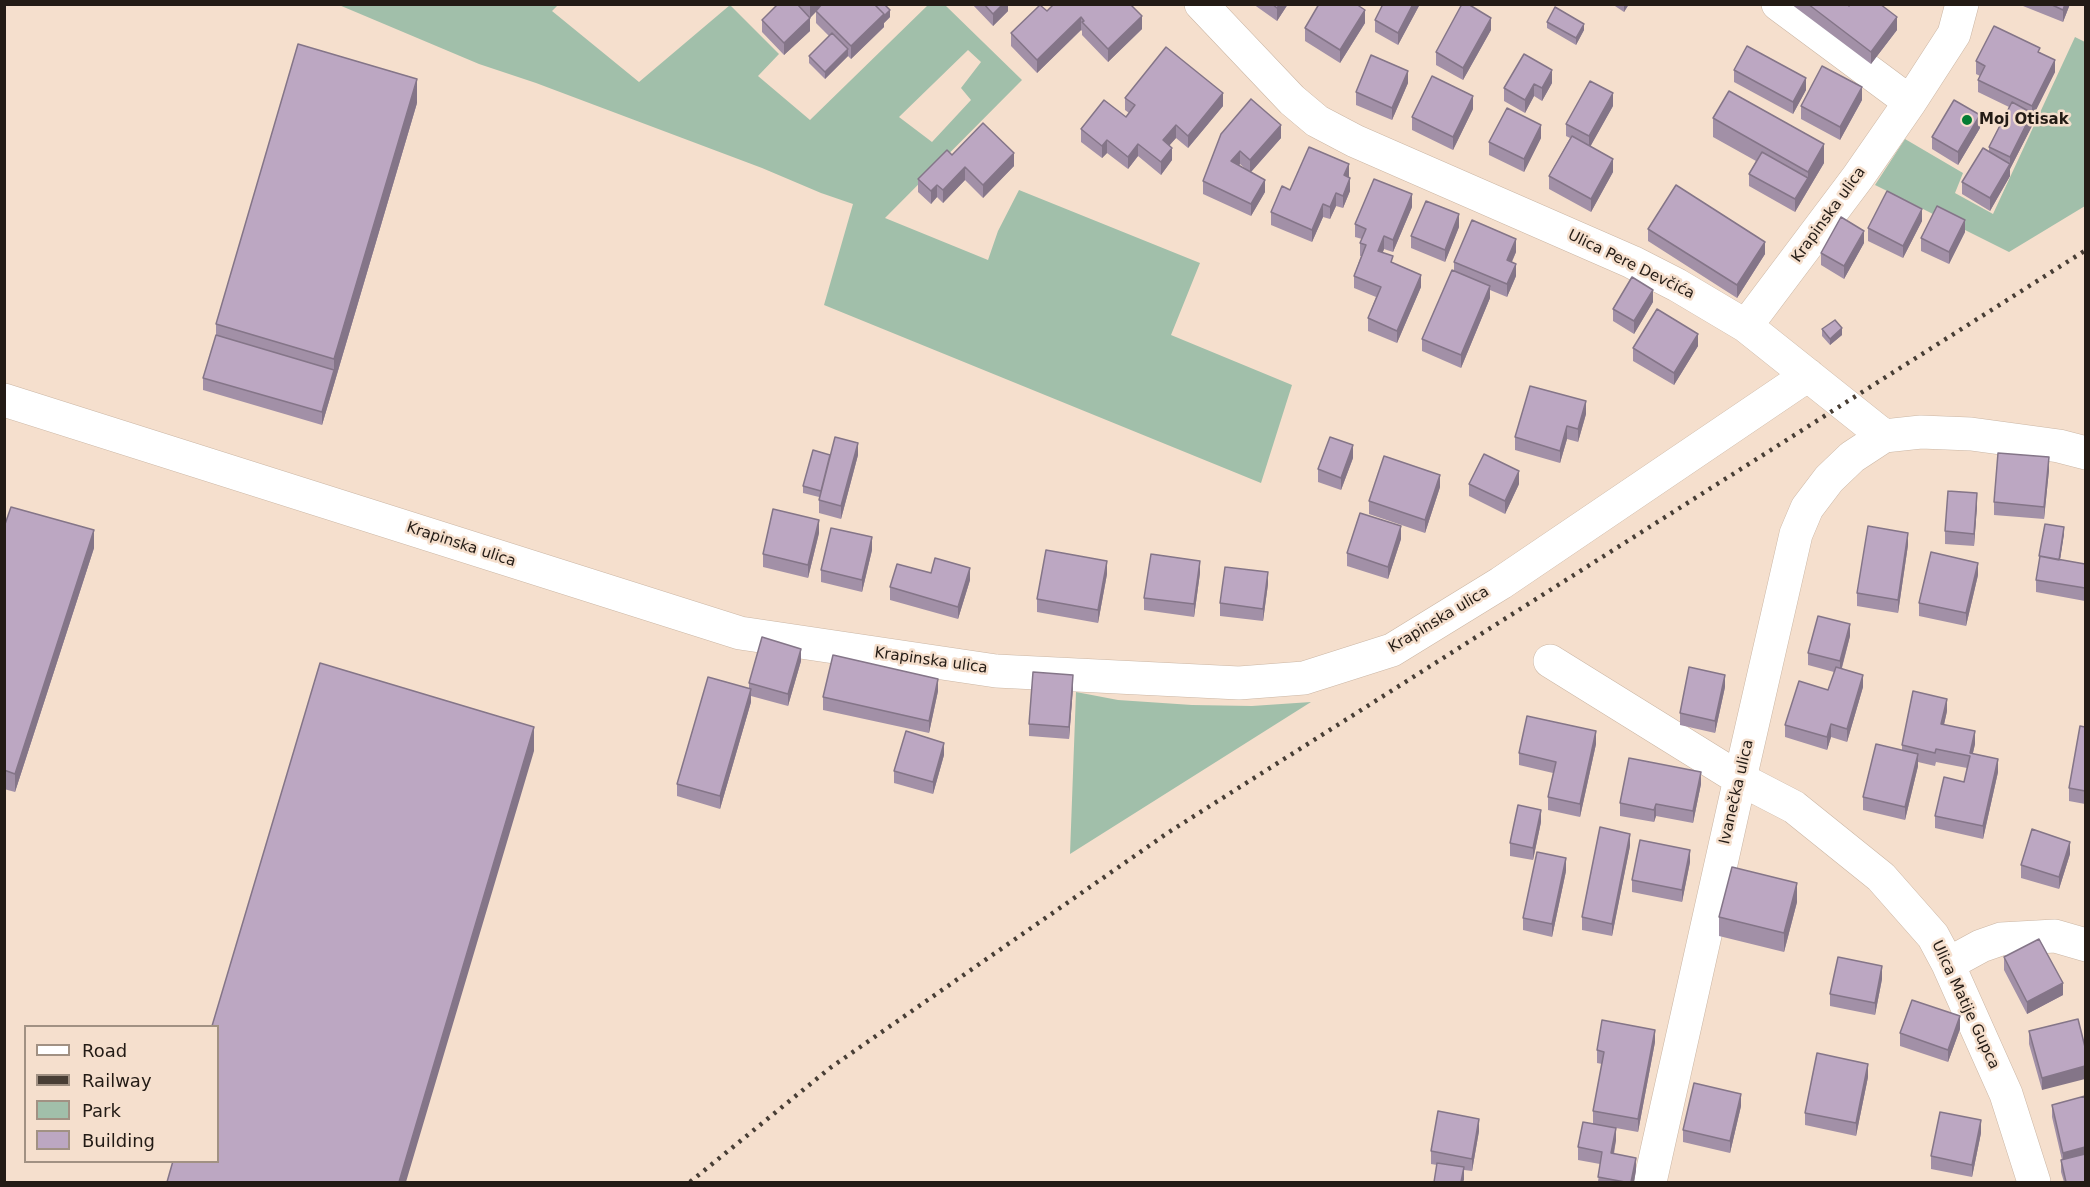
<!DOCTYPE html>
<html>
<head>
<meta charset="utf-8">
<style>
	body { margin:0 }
	#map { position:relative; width:2090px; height:1187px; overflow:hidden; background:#f5dfcd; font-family:"DejaVu Sans",sans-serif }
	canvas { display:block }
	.frame { position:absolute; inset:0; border:6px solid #231b15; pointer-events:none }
	.legend { position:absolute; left:24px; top:1025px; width:195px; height:138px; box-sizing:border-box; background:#f5dfcd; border:2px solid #a19183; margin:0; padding:8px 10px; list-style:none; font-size:18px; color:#231b15 }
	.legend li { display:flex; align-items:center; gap:12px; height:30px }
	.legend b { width:30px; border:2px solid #a19183 }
</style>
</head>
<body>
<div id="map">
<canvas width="2090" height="1187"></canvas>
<div class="frame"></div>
<ul class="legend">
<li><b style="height:8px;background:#fff"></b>Road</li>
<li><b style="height:8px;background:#483e35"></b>Railway</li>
<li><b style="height:16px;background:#a1bfaa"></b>Park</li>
<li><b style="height:16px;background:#bca7c2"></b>Building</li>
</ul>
</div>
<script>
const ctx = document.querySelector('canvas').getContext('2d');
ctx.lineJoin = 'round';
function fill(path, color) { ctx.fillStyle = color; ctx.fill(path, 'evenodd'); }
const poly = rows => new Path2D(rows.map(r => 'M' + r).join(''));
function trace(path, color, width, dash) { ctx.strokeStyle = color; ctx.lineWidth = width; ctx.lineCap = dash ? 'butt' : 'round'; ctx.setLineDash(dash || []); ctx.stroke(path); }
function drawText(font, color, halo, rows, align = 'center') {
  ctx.font = font + ' "DejaVu Sans",sans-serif'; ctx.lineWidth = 5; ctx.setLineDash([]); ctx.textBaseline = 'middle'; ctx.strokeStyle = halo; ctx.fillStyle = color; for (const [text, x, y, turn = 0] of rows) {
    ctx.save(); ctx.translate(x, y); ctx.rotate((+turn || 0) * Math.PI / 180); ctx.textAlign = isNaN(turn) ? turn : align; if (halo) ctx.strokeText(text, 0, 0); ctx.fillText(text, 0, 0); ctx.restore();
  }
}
const green = poly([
	[339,5,558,5,552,11,639,82,730,5,779,54,758,76,810,120,928,5,945,5,1022,80,885,218,988,260,998,231,1019,190,1200,263,1171,335,1292,385,1261,483,824,305,853,204,821,193,762,168,536,83,479,64],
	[968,50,981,62,961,88,971,100,932,142,899,117],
	[2075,37,2085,42,2085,206,2009,252,1875,185,1905,139,1963,173,1955,193,1993,214],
	[1076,692,1118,700,1192,705,1252,706,1311,702,1070,854]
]);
const minor = poly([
	[1201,4,1292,100,1317,121,1355,141,1632,262,1677,285,1746,326,1884,436,1921,432,1971,434,2059,446,2086,453],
	[1778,4,1910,102],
	[1746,326,1858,177,1910,102,1954,34,1962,4],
	[4,400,740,633,996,671,1239,683,1304,678,1392,650,1501,583,1808,375],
	[1550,661,1740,779,1794,807,1881,877,1933,936,1948,964,2006,1094,2034,1182],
	[1948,964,1981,946,2001,939,2055,936,2086,945],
	[1650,1182,1737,792,1796,534,1807,508,1829,479,1852,457,1884,436]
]);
const rail = poly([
	[690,1182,830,1068,1169,832,2086,250]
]);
const wall = poly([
	[778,4,884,4,890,17,884,23,884,27,851,59,848,56,825,79,809,63,809,56,829,36,816,23,816,12,810,18,810,31,784,55,762,32,762,20],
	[972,4,1008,4,1008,11,993,26],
	[1253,4,1288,4,1277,21],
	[1383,4,1420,4,1398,45,1375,32,1375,20],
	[1612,4,1629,4,1624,12],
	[1791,4,1846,4,1897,30,1871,64],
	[2018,4,2070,4,2063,22],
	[1047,11,1142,29,1108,62,1082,35,1082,31,1081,30,1037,73,1011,46,1011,33],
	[1547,22,1584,30,1576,45,1547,28],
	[1365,23,1340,63,1305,41,1305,28],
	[1491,30,1463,80,1436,65,1436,52],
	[2040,52,2055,72,2032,118,2032,126,2010,169,2010,176,1990,211,1962,194,1962,182,1989,151,1989,147,2009,107,1978,92,1978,80,1980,76,1976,74,1976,61],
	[1524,54,1552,83,1542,101,1534,96,1525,113,1504,101,1504,88],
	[1734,70,1806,90,1793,114,1734,82],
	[1408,83,1392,120,1356,105,1356,92],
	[1125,98,1223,106,1188,148,1176,138,1169,145,1172,160,1161,175,1138,156,1128,169,1107,153,1102,158,1081,142,1081,129,1126,117,1129,113,1125,110],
	[1251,99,1281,138,1251,172,1265,192,1251,216,1203,194,1203,181],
	[1240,164,1248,171,1239,165],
	[1862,100,1840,140,1801,119,1801,106],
	[417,103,322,425,203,390,203,378,216,335,216,324],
	[1613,106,1590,146,1613,172,1591,212,1549,189,1549,176,1570,138,1566,136,1566,124],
	[1473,109,1453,150,1412,130,1412,117],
	[1713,118,1824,163,1795,212,1749,186,1749,174,1756,161,1713,137],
	[1980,128,1958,165,1932,149,1932,137],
	[1541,138,1524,172,1489,155,1489,142],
	[952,155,1014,166,983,198,965,180,943,203,937,197,931,204,918,192,918,179],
	[1349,177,1350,191,1343,208,1336,206,1330,219,1323,217,1312,242,1271,225,1271,212,1290,190],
	[1412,207,1393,252,1384,249,1383,252,1393,263,1421,287,1397,343,1368,331,1368,318,1376,297,1354,288,1354,276,1361,256,1360,256,1360,243,1362,239,1355,237,1355,224],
	[1922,221,1903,258,1868,241,1868,228],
	[1459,227,1445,262,1411,248,1411,236],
	[1648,229,1765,254,1737,298,1648,241],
	[1965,232,1949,264,1921,251,1921,238],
	[1864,243,1844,279,1821,265,1821,253],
	[1516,252,1512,262,1516,276,1507,297,1490,290,1490,298,1461,368,1422,351,1422,339,1454,271,1454,262],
	[1653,302,1634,334,1613,321,1613,309],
	[1822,329,1842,335,1830,345,1822,336],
	[1698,346,1674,385,1633,361,1633,348],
	[1586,414,1578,442,1567,439,1560,463,1515,450,1515,437],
	[830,455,858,455,841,519,819,513,819,497,803,493,803,486],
	[1353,458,1341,490,1318,482,1318,469],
	[2049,470,2044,519,1994,515,1994,502],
	[1469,484,1519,484,1505,514,1469,496],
	[1440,487,1425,533,1369,514,1369,501],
	[1977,506,1974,546,1945,544,1945,531],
	[4,527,94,548,15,792,4,789],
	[819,533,808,578,763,567,763,554],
	[2064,534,2060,560,2085,564,2085,601,2036,592,2036,580,2039,562,2039,556],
	[1401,539,1388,579,1347,566,1347,553],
	[1908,545,1898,613,1857,606,1857,593],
	[872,550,862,592,821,582,821,570],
	[1200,573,1194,617,1144,610,1144,598],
	[1107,574,1098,623,1037,612,1037,599],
	[1978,575,1966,626,1919,616,1919,603],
	[970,580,958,619,890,600,890,587],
	[1268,584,1263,621,1220,616,1220,603],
	[1850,636,1842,668,1863,687,1847,742,1831,737,1827,750,1785,737,1785,725,1828,690,1834,672,1808,665,1808,653],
	[801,661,788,706,751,696,751,702,720,809,677,796,677,784,749,689,749,683],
	[1725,687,1715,733,1680,725,1680,713],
	[1073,688,1069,739,1029,736,1029,724],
	[938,691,929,733,823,710,823,697],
	[1947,711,1944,725,1975,744,1973,753,1998,772,1983,839,1935,828,1935,816,1964,782,1967,768,1936,762,1935,766,1918,762,1918,766,1905,820,1863,810,1863,797,1902,750,1902,745],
	[2085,727,2085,804,2069,801,2069,788],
	[1596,744,1580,817,1548,810,1548,797,1553,773,1519,765,1519,753],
	[944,755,933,794,894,783,894,771],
	[1701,784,1693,823,1656,816,1654,822,1620,816,1620,803],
	[1541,822,1533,860,1510,856,1510,843],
	[1630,846,1612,936,1582,930,1582,917],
	[2070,854,2059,889,2021,878,2021,865],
	[1690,862,1682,902,1632,892,1632,880],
	[1566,871,1552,937,1523,930,1523,918],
	[1797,902,1784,952,1719,936,1719,917],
	[2004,957,2063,995,2027,1014,2004,970],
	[1882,979,1875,1015,1830,1006,1830,994],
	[1960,1029,1948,1062,1900,1046,1900,1033],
	[2029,1031,2085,1047,2042,1090,2029,1044],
	[1655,1042,1638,1132,1616,1128,1616,1140,1614,1154,1636,1170,1634,1182,1598,1182,1600,1164,1578,1160,1578,1147,1593,1123,1593,1111,1602,1064,1597,1063,1597,1050],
	[1868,1077,1856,1136,1805,1125,1805,1113],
	[2052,1105,2085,1182,2064,1182,2061,1172,2061,1160,2062,1160,2052,1117],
	[1741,1106,1730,1153,1683,1142,1683,1130],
	[1479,1131,1472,1171,1464,1170,1464,1180,1437,1165,1431,1164,1431,1151],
	[1981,1133,1972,1177,1931,1169,1931,1156]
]);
const shadedWall = poly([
	[811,4,823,4,810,18,810,6],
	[1003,4,1008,4,1008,11,993,26,993,14],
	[1280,4,1288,4,1277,21,1277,8],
	[1413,4,1420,4,1398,45,1398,33],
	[1624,4,1629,4,1624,12],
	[2065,4,2070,4,2063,22,2063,10],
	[890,10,890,17,884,23,884,27,851,59,851,46,884,14],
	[1365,10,1365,23,1340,63,1340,50],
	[1142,16,1142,29,1108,62,1108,49],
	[1081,17,1081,30,1037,73,1037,60],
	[1897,17,1897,30,1871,64,1871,52],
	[810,18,810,31,784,55,784,43],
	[1491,18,1491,30,1463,80,1463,68],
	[1584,24,1584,30,1576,45,1576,38],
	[848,49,848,56,825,79,825,72],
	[2055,60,2055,72,2032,118,2032,126,2010,169,2010,176,1990,211,1990,198,2010,165,2010,157,2032,114,2032,106],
	[1552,70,1552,83,1542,101,1542,88],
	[1408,71,1408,83,1392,120,1392,108],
	[1806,78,1806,90,1793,114,1793,102],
	[417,79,417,103,322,425,322,412,334,370,334,359],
	[1534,84,1534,96,1525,113,1525,100],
	[1862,87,1862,100,1840,140,1840,127],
	[1223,93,1223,106,1188,148,1188,136],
	[1613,93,1613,106,1589,149,1589,136],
	[1473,96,1473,109,1453,150,1453,137],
	[1980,115,1980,128,1958,165,1958,152],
	[1176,125,1176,138,1163,153,1163,140],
	[1281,125,1281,138,1250,173,1250,160],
	[1541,125,1541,138,1524,172,1524,159],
	[1107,140,1107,153,1102,158,1102,146],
	[1138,144,1138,156,1128,169,1128,157],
	[1824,144,1824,163,1795,212,1795,199,1808,178,1808,172],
	[1172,148,1172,160,1161,175,1161,162],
	[1240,151,1240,164,1231,174,1231,161],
	[1014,153,1014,166,983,198,983,185],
	[1613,159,1613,172,1591,212,1591,199],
	[1349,164,1349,177,1344,188,1344,175],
	[965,167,965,180,943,203,943,190],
	[1350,178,1350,191,1343,208,1343,196],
	[1265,180,1265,192,1251,216,1251,204],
	[937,185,937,197,931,204,931,191],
	[1336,193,1336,206,1330,219,1330,207],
	[1412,194,1412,207,1393,252,1393,240],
	[1323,204,1323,217,1312,242,1312,230],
	[1922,209,1922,221,1903,258,1903,246],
	[1459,214,1459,227,1445,262,1445,250],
	[1965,220,1965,232,1949,264,1949,252],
	[1864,231,1864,243,1844,279,1844,266],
	[1384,236,1384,249,1378,263,1378,251],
	[1516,239,1516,252,1507,272,1507,260],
	[1765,242,1765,254,1737,298,1737,285],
	[1516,264,1516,276,1507,297,1507,284],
	[1421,275,1421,287,1397,343,1397,331],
	[1490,286,1490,298,1461,368,1461,355],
	[1653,290,1653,302,1634,334,1634,321],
	[1842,328,1842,335,1830,345,1830,339],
	[1698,334,1698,346,1674,385,1674,373],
	[1586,401,1586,414,1578,442,1578,429],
	[1567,426,1567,439,1560,463,1560,451],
	[858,443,858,455,841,519,841,506],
	[1353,445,1353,458,1341,490,1341,478],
	[2049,457,2049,470,2044,519,2044,507],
	[1519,471,1519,484,1505,514,1505,501],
	[1440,475,1440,487,1425,533,1425,520],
	[1977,493,1977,506,1974,546,1974,534],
	[819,520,819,533,808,578,808,565],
	[1401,526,1401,539,1388,579,1388,567],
	[2064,527,2064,534,2059,566,2059,560],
	[94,530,94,548,15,792,15,774],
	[1908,533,1908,545,1898,613,1898,600],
	[872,537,872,550,862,592,862,580],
	[1107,561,1107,574,1098,623,1098,610],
	[1200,561,1200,573,1194,617,1194,604],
	[1978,563,1978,575,1966,626,1966,613],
	[970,568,970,580,958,619,958,607],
	[1268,572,1268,584,1263,621,1263,609],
	[1850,624,1850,636,1840,674,1840,661],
	[801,649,801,661,788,706,788,694],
	[1073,675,1073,688,1069,739,1069,727],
	[1725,675,1725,687,1715,733,1715,721],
	[1863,675,1863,687,1847,742,1847,729],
	[938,679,938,691,929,733,929,721],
	[751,689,751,702,720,809,720,796],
	[1947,699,1947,711,1941,737,1941,724],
	[1831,724,1831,737,1827,750,1827,737],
	[534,727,534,751,406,1182,399,1182],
	[1596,731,1596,744,1580,817,1580,804],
	[1975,731,1975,744,1970,765,1970,753],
	[944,743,944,755,933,794,933,782],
	[1918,754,1918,766,1905,820,1905,807],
	[1998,759,1998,772,1983,839,1983,826],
	[1701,772,1701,784,1693,823,1693,811],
	[1656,804,1656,816,1654,822,1654,810],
	[1541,810,1541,822,1533,860,1533,848],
	[1630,834,1630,846,1612,936,1612,924],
	[2070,842,2070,854,2059,889,2059,877],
	[1690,850,1690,862,1682,902,1682,890],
	[1566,858,1566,871,1552,937,1552,924],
	[1797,883,1797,902,1784,952,1784,933],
	[1882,966,1882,979,1875,1015,1875,1003],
	[2063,983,2063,995,2027,1014,2027,1002],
	[1960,1016,1960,1029,1948,1062,1948,1050],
	[1655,1030,1655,1042,1638,1132,1638,1119],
	[1868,1064,1868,1077,1856,1136,1856,1123],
	[2085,1066,2085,1079,2042,1090,2042,1078],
	[1741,1094,1741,1106,1730,1153,1730,1141],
	[1479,1119,1479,1131,1472,1171,1472,1159],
	[1981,1120,1981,1133,1972,1177,1972,1165],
	[1616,1128,1616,1140,1611,1166,1611,1153],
	[2085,1147,2085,1159,2063,1165,2063,1153],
	[1636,1158,1636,1170,1634,1182,1631,1182],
	[1464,1167,1464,1180,1463,1182,1461,1182]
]);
const building = poly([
	[778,4,797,4,810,18,784,43,762,20,778,4],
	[822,4,874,4,884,14,851,46,816,11,822,4],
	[874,4,884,4,890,10,884,16,884,14,874,4],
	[984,4,1003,4,993,14,984,4],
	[1054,4,1130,4,1142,16,1108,49,1082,22,1084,21,1081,17,1037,60,1011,33,1040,5,1047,11,1054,4],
	[1272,4,1280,4,1277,8,1272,4],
	[1319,4,1356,4,1365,10,1340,50,1305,28,1319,4],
	[1383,4,1413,4,1398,33,1375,20,1383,4],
	[1462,4,1468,4,1491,18,1463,68,1436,52,1462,4],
	[1808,4,1846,4,1849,6,1850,4,1880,4,1897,17,1871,52,1808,4],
	[2050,4,2065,4,2063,10,2050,4],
	[1555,7,1584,24,1576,38,1547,22,1555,7],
	[1994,26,2040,48,2038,52,2055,60,2032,106,1978,80,1985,66,1976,61,1994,26],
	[832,33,848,49,825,72,809,56,832,33],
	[298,44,417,79,334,359,216,324,298,44],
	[1747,46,1806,78,1793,102,1734,70,1747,46],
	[1166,47,1223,93,1188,136,1176,125,1163,140,1172,148,1161,162,1138,144,1128,157,1107,140,1102,146,1081,129,1104,100,1126,117,1135,105,1125,98,1166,47],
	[1524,54,1552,70,1542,88,1534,84,1525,100,1504,88,1524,54],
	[1371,55,1408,71,1392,108,1356,92,1371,55],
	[1822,66,1862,87,1840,127,1801,106,1822,66],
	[1432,76,1473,96,1453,137,1412,117,1432,76],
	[1590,81,1613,93,1589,136,1566,124,1590,81],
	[1729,91,1824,144,1808,172,1713,118,1729,91],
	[1251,99,1281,125,1250,160,1240,151,1231,161,1265,180,1251,204,1203,181,1221,134,1251,99],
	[1954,100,1980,115,1958,152,1932,137,1954,100],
	[2012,102,2032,113,2010,157,1989,147,2012,102],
	[1507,108,1541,125,1524,159,1489,142,1507,108],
	[983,123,1014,153,983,185,965,167,943,190,937,185,931,191,918,179,947,150,952,155,983,123],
	[1572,136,1613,159,1591,199,1549,176,1572,136],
	[1309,147,1349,164,1344,175,1350,178,1343,196,1336,193,1330,207,1323,204,1312,230,1271,212,1282,186,1290,190,1309,147],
	[1983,148,2010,164,1990,198,1962,182,1983,148],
	[1762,152,1808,178,1795,199,1749,174,1762,152],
	[1374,179,1412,194,1393,240,1384,236,1378,251,1393,256,1391,262,1421,275,1397,331,1368,318,1381,287,1354,276,1366,245,1360,243,1366,229,1355,224,1374,179],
	[1676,185,1765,242,1737,285,1648,229,1676,185],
	[1887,191,1922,209,1903,246,1868,228,1887,191],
	[1426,201,1459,214,1445,250,1411,236,1426,201],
	[1937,206,1965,220,1949,252,1921,238,1937,206],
	[1841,217,1864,231,1844,266,1821,253,1841,217],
	[1472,220,1516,239,1507,260,1516,264,1507,284,1454,262,1472,220],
	[1452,270,1490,286,1461,355,1422,339,1452,270],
	[1632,277,1653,290,1634,321,1613,309,1632,277],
	[1657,309,1698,334,1674,373,1633,348,1657,309],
	[1835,320,1842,328,1830,339,1822,329,1835,320],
	[216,335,334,370,322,412,203,378,216,335],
	[1530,386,1586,401,1578,429,1567,426,1560,451,1515,437,1530,386],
	[835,437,858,443,841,506,819,500,835,437],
	[1330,437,1353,445,1341,478,1318,469,1330,437],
	[813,450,830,455,821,491,803,486,813,450],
	[1998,453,2049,457,2044,507,1994,502,1998,453],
	[1484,454,1519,471,1505,501,1469,484,1484,454],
	[1384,456,1440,475,1425,520,1369,501,1384,456],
	[1948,491,1977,493,1974,534,1945,531,1948,491],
	[11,507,94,530,15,774,4,770,4,527,11,507],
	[773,509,819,520,808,565,763,554,773,509],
	[1360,513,1401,526,1388,567,1347,553,1360,513],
	[2045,524,2064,527,2059,560,2039,556,2045,524],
	[1868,526,1908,533,1898,600,1857,593,1868,526],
	[831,528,872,537,862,580,821,570,831,528],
	[1046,550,1107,561,1098,610,1037,599,1046,550],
	[1931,552,1978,563,1966,613,1919,603,1931,552],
	[1151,554,1200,561,1194,604,1144,598,1151,554],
	[2040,556,2085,564,2085,588,2036,580,2040,556],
	[935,558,970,568,958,607,890,587,897,564,931,573,935,558],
	[1225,567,1268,572,1263,609,1220,603,1225,567],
	[1818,616,1850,624,1840,661,1808,653,1818,616],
	[762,637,801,649,788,694,749,683,762,637],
	[833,655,938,679,929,721,823,697,833,655],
	[320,663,534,727,399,1182,167,1182,173,1161,218,1161,218,1026,212,1026,320,663],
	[1689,667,1725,675,1715,721,1680,713,1689,667],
	[1836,667,1863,675,1847,729,1831,724,1827,737,1785,725,1799,681,1828,690,1836,667],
	[1033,672,1073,675,1069,727,1029,724,1033,672],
	[708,677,751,689,720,796,677,784,708,677],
	[1913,691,1947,699,1941,724,1975,731,1970,753,1998,759,1983,826,1935,816,1944,777,1964,782,1970,756,1936,749,1935,753,1902,745,1913,691],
	[1527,716,1596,731,1580,804,1548,797,1556,762,1519,753,1527,716],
	[2080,726,2085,727,2085,791,2069,788,2080,726],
	[906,731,944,743,933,782,894,771,906,731],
	[1876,744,1918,754,1905,807,1863,797,1876,744],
	[1629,758,1701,772,1693,811,1656,804,1654,810,1620,803,1629,758],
	[1518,805,1541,810,1533,848,1510,843,1518,805],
	[1600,827,1630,834,1612,924,1582,917,1600,827],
	[2032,829,2070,842,2059,877,2021,865,2032,829],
	[1640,840,1690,850,1682,890,1632,880,1640,840],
	[1537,852,1566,858,1552,924,1523,918,1537,852],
	[1732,867,1797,883,1784,933,1719,917,1732,867],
	[2039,939,2063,983,2027,1002,2004,957,2039,939],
	[1838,957,1882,966,1875,1003,1830,994,1838,957],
	[1912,1000,1960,1016,1948,1050,1900,1033,1912,1000],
	[2078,1019,2085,1047,2085,1066,2042,1078,2029,1031,2078,1019],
	[1602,1020,1655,1030,1638,1119,1593,1111,1604,1052,1597,1050,1602,1020],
	[1817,1053,1868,1064,1856,1123,1805,1113,1817,1053],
	[1694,1083,1741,1094,1730,1141,1683,1130,1694,1083],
	[2085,1096,2085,1147,2063,1153,2052,1105,2085,1096],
	[1438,1111,1479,1119,1472,1159,1431,1151,1438,1111],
	[1940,1112,1981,1120,1972,1165,1931,1156,1940,1112],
	[1583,1122,1616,1128,1611,1153,1636,1158,1631,1182,1625,1182,1598,1177,1602,1152,1578,1147,1583,1122],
	[2085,1154,2085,1182,2066,1182,2061,1160,2085,1154],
	[1437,1163,1464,1167,1461,1182,1434,1182,1437,1163]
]);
const markers = [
	[1967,120,6,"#047c33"]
];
const poiNames = [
	["Moj Otisak",1979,120]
];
const streetNames = [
	["Krapinska ulica",1829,215,-54],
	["Ulica Pere Devčića",1631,265,26],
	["Krapinska ulica",461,545,18],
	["Krapinska ulica",1439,620,-31],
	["Krapinska ulica",931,661,8],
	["Ivanečka ulica",1737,792,-77],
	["Ulica Matije Gupca",1965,1005,65]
];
fill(green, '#a1bfaa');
trace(minor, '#cbb6a4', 34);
trace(minor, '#fff', 33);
trace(rail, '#483e35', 4.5, [3, 6]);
fill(wall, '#a290a7');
fill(shadedWall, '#847588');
fill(building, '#bca7c2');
trace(building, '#847588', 1.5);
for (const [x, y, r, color] of markers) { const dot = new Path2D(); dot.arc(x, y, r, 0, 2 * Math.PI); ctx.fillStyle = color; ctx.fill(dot); trace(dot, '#f5dfcd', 2); }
drawText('bold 15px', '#231b15', '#f5dfcd', poiNames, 'left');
drawText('15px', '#231b15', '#f5dfcd', streetNames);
</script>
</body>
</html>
